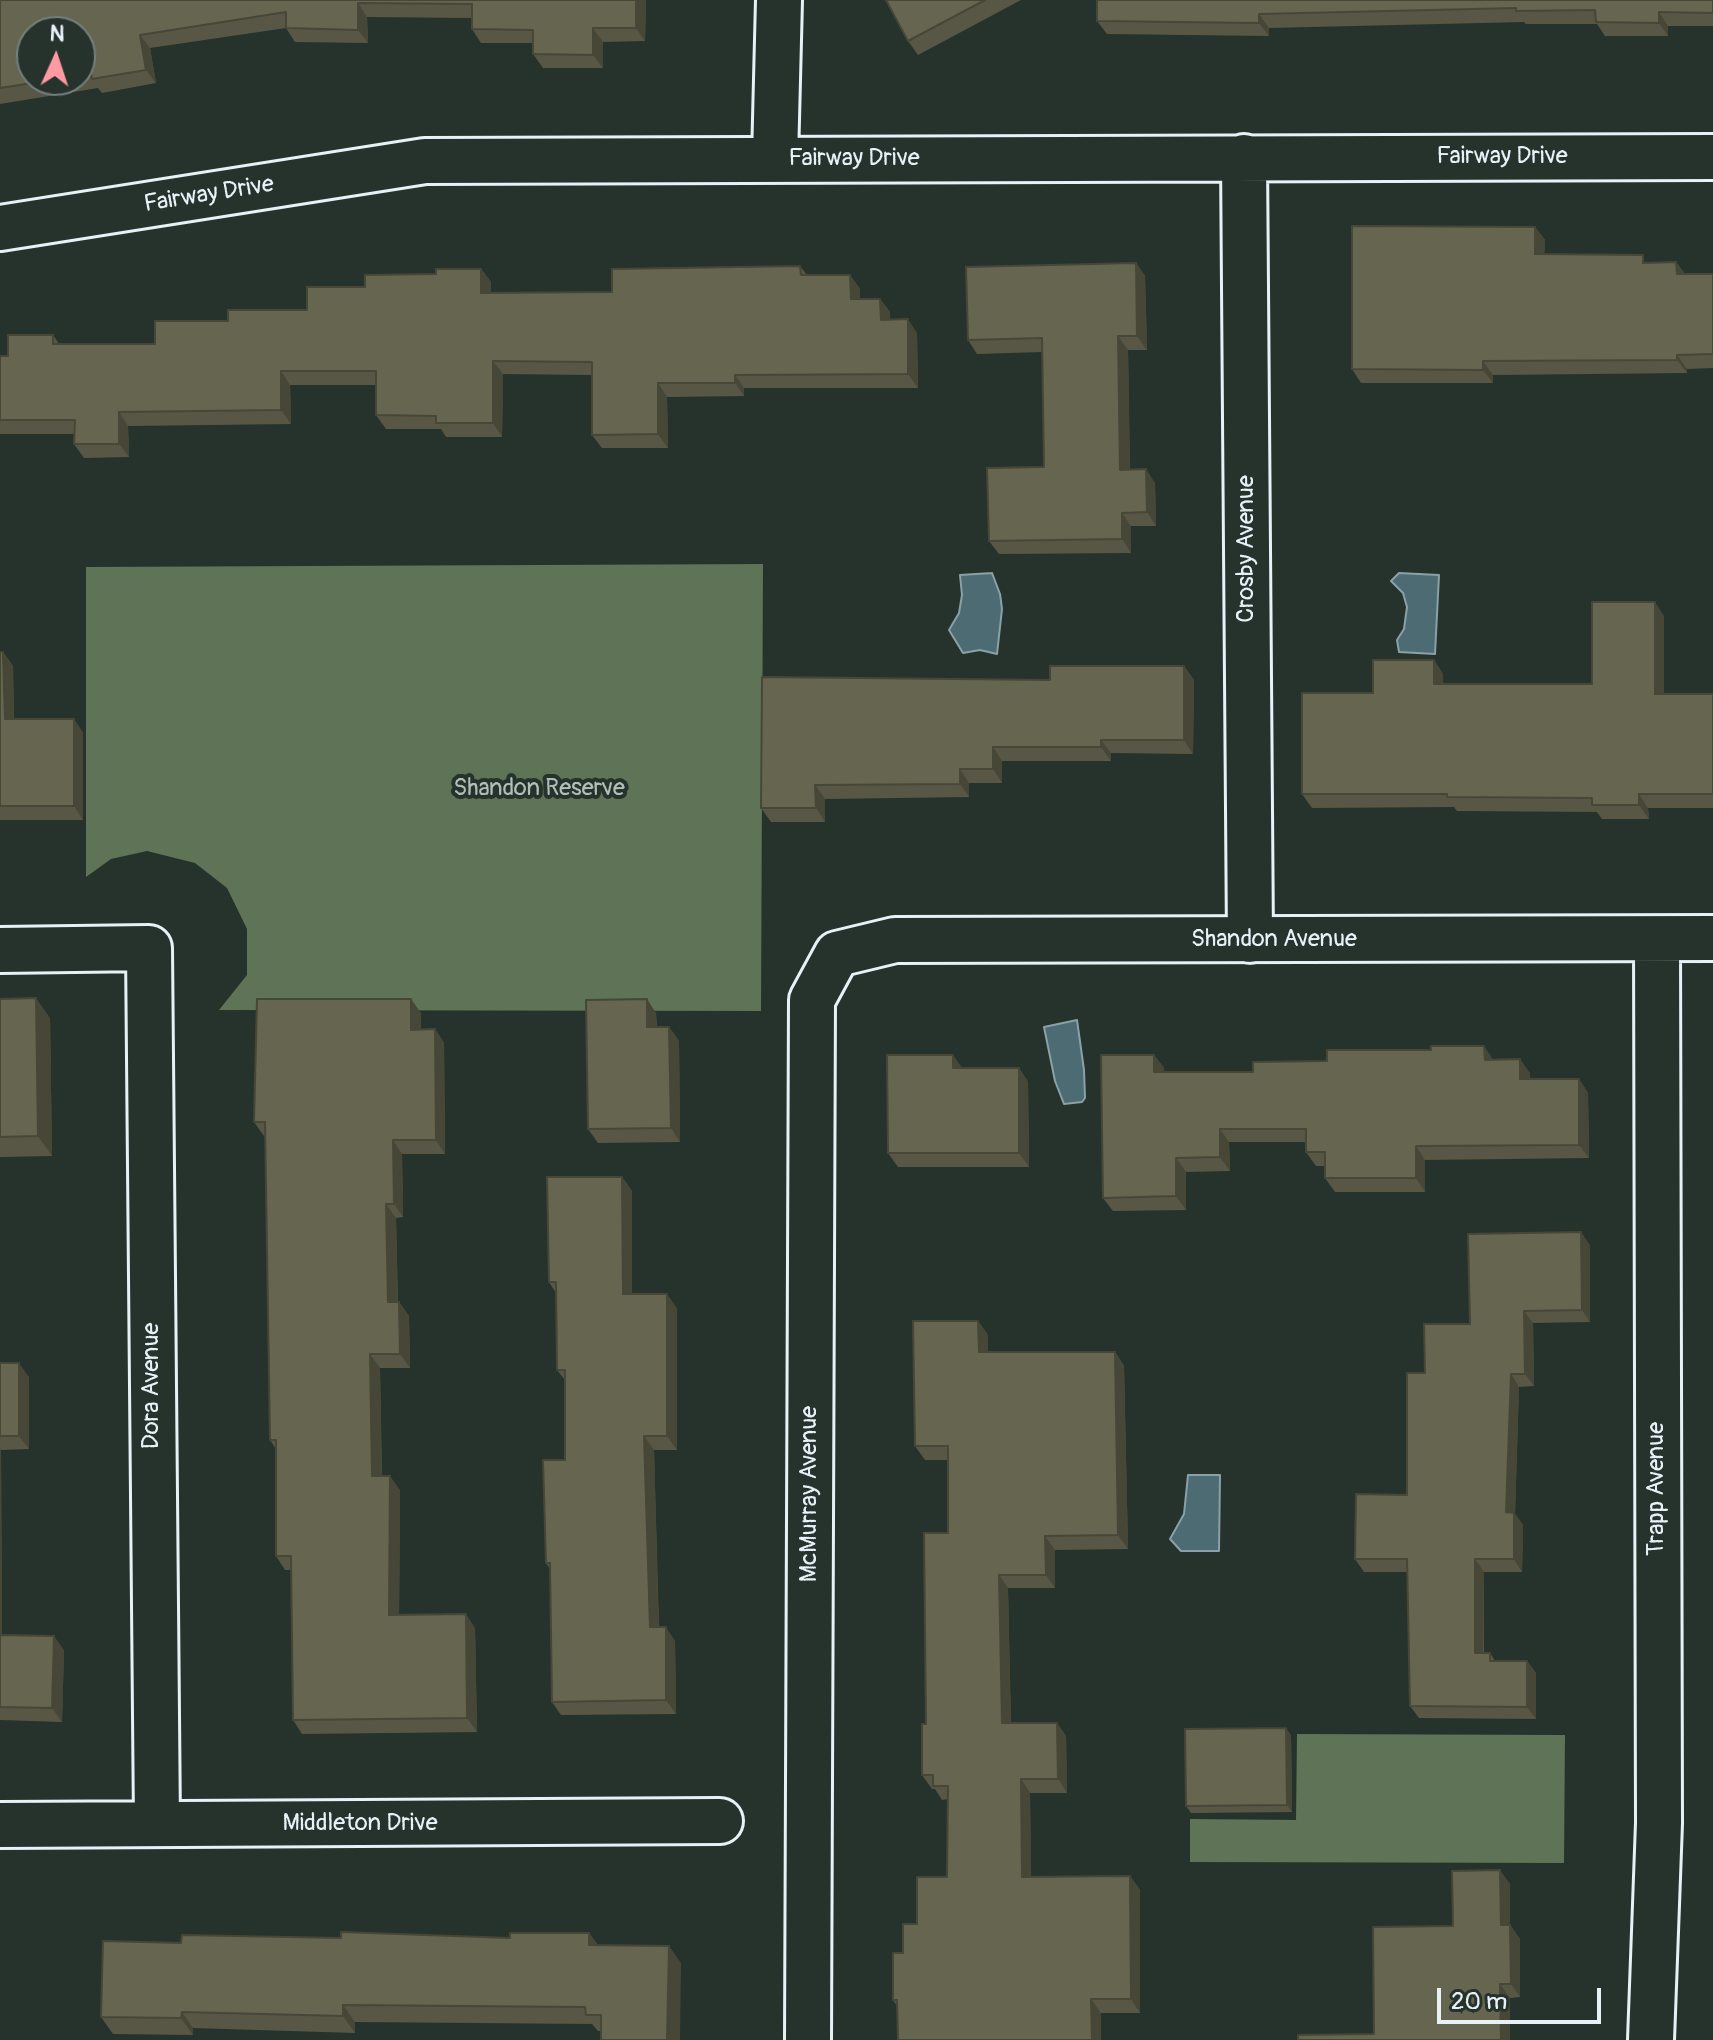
<!DOCTYPE html>
<html>
<head>
<meta charset="utf-8">
<style>
	body { margin:0 }
	#map { position:relative; width:1713px; height:2040px; overflow:hidden; background:#26332d; font-family:Pangolin,sans-serif }
	canvas { display:block }
	.north { position:absolute; left:16px; top:16px; width:80px; height:80px; box-sizing:border-box; background:#26332d; border:2px solid #747f7e; border-radius:50%; rotate:3deg; font-size:22px; font-weight:700; line-height:32px; text-align:center; color:#e8f1f8 }
	.north::after { content:''; display:block; margin:auto; width:28px; height:36px; background:#ff9aa2; clip-path:polygon(50% 0,100% 100%,50% 72%,0 100%) }
	.scale { position:absolute; left:1437px; top:1988px; width:164px; height:36px; box-sizing:border-box; border:4px solid #e8f1f8; border-top:0; padding-left:10px; font-size:24px; line-height:28px; white-space:nowrap; color:#e8f1f8; -webkit-text-stroke:6px #26332d; paint-order:stroke }
</style>
</head>
<body>
<div id="map">
<canvas width="1713" height="2040"></canvas>
<div class="north">N</div>
<div class="scale">20 m</div>
</div>
<script>
const ctx = document.querySelector('canvas').getContext('2d');
ctx.lineJoin = 'round';
function fill(path, color) { ctx.fillStyle = color; ctx.fill(path, 'evenodd'); }
const poly = rows => new Path2D(rows.map(r => 'M' + r).join(''));
function trace(path, color, width, dash) { ctx.strokeStyle = color; ctx.lineWidth = width; ctx.lineCap = dash ? 'butt' : 'round'; ctx.setLineDash(dash || []); ctx.stroke(path); }
function drawText(font, color, halo, rows, align = 'center') {
  ctx.font = font + ' Pangolin,sans-serif'; ctx.lineWidth = 8; ctx.setLineDash([]); ctx.textBaseline = 'middle'; ctx.strokeStyle = halo; ctx.fillStyle = color; for (const [text, x, y, turn = 0] of rows) {
    ctx.save(); ctx.translate(x, y); ctx.rotate((+turn || 0) * Math.PI / 180); ctx.textAlign = isNaN(turn) ? turn : align; if (halo) ctx.strokeText(text, 0, 0); ctx.fillText(text, 0, 0); ctx.restore();
  }
}
const green = poly([
	[763,564,761,1011,219,1010,247,975,247,929,227,888,195,863,147,851,111,859,86,877,86,567],
	[1297,1734,1565,1735,1564,1863,1190,1862,1190,1819,1296,1820]
]);
const water = poly([
	[992,573,1000,594,1002,609,997,654,980,650,963,653,949,630,959,613,962,595,960,575,992,573],
	[1399,573,1439,575,1435,654,1399,652,1397,640,1404,629,1407,607,1403,593,1391,581,1399,573],
	[1077,1020,1084,1070,1085,1098,1082,1102,1064,1104,1055,1081,1044,1027,1077,1020],
	[1188,1475,1220,1475,1219,1551,1181,1551,1170,1539,1184,1514,1188,1475]
]);
const minor = poly([
	[1244,157,1250,940],
	[775,159,779,0],
	[0,228,425,161,1713,157],
	[0,950,149,948,157,1824],
	[0,1825,720,1821],
	[808,2040,812,1000,837,954,895,940,1713,938],
	[1651,2040,1659,1823,1657,939]
]);
const wall = poly([
	[0,0,646,0,645,41,603,42,603,68,543,68,533,54,533,43,481,43,472,29,472,18,367,17,368,43,295,42,286,28,150,48,156,83,102,93,98,88,0,104],
	[80,32,80,80,32,80],
	[886,0,1021,0,918,55,908,41],
	[1097,0,1713,0,1713,26,1668,26,1668,36,1605,36,1597,24,1526,24,1524,22,1269,28,1269,36,1107,34,1097,21],
	[1535,227,1545,240,1544,254,1648,262,1676,262,1685,274,1713,274,1713,368,1687,369,1687,373,1493,375,1493,383,1361,383,1352,369],
	[1136,263,1145,276,1147,350,1128,350,1130,469,1155,483,1156,526,1131,526,1131,553,999,554,989,541,1044,467,1042,352,977,354,968,340],
	[800,266,807,275,850,275,860,289,860,299,880,299,890,312,890,320,917,333,918,388,744,388,744,396,667,397,668,448,602,448,592,435,592,375,503,374,502,437,446,437,441,429,386,429,376,415,376,385,290,385,291,424,128,426,129,457,84,458,74,444,75,434,0,434,0,356,8,356,53,335,59,344,155,344,228,321,307,310,365,287,436,274,481,269,491,282,491,293,612,292],
	[1664,616,1664,694,1713,694,1713,808,1648,808,1649,819,1602,819,1597,812,1457,811,1454,807,1312,808,1302,794,1373,693,1434,660,1443,674,1443,684,1592,684],
	[0,652,3,652,13,666,14,719,74,719,83,733,83,820,0,820],
	[1184,666,1194,680,1193,754,1111,753,1111,761,1002,761,1002,783,969,783,969,797,825,799,825,822,771,822,761,808,1050,680],
	[0,999,50,1018,52,1156,0,1157],
	[421,1013,421,1029,435,1029,444,1043,445,1154,402,1154,403,1217,396,1218,398,1302,399,1302,409,1316,410,1368,380,1368,382,1476,400,1490,399,1615,475,1628,477,1732,302,1734,293,1720,291,1570,285,1570,276,1556,276,1449,270,1440,265,1136,264,1136,254,1122],
	[656,1013,657,1027,669,1027,679,1041,680,1142,598,1143,588,1129],
	[1484,1046,1493,1060,1530,1073,1530,1079,1579,1079,1588,1093,1589,1158,1425,1160,1425,1192,1335,1192,1325,1178,1325,1166,1316,1166,1306,1152,1306,1142,1229,1142,1230,1171,1186,1172,1186,1210,1113,1211,1103,1198,1154,1055,1164,1068,1164,1072,1253,1072,1327,1061,1431,1050],
	[962,1068,1019,1068,1028,1082,1029,1167,898,1167,888,1153],
	[622,1177,632,1191,632,1294,677,1308,677,1450,654,1450,659,1627,675,1641,676,1714,561,1715,552,1702,550,1569,546,1563,565,1460,565,1380,557,1370,556,1293,549,1282],
	[1590,1245,1590,1322,1533,1323,1534,1386,1519,1387,1515,1514,1523,1525,1522,1572,1484,1572,1484,1653,1490,1653,1495,1661,1527,1661,1536,1673,1536,1719,1419,1718,1410,1706,1408,1572,1364,1572,1355,1559,1407,1495,1425,1373,1470,1324],
	[978,1321,988,1335,988,1352,1115,1352,1124,1366,1128,1549,1055,1550,1055,1588,1008,1588,1011,1723,1057,1723,1066,1736,1067,1793,1030,1793,1031,1877,1130,1876,1140,1890,1140,2013,1101,2013,1101,2040,898,2040,897,2006,893,2000,903,1953,917,1924,947,1877,948,1799,942,1800,935,1789,932,1789,922,1775,926,1724,948,1533,948,1460,925,1460,915,1446],
	[0,1363,29,1377,29,1449,1,1450,2,1635,64,1650,62,1722,0,1720],
	[1291,1735,1292,1812,1191,1813,1186,1806],
	[1510,1884,1510,1925,1520,1939,1520,1997,1510,1998,1510,2040,1298,2040,1374,2034,1453,1926],
	[589,1933,598,1945,681,1963,601,2031,598,2031,592,2024,355,2022,355,2033,193,2028,193,2035,113,2034,101,2017,181,1943,341,1938,510,1938]
]);
const shadedWall = poly([
	[636,0,646,0,645,41,636,28],
	[358,3,367,17,368,43,358,30],
	[1659,12,1668,26,1668,36,1659,23],
	[1259,14,1269,28,1269,36,1259,23],
	[593,28,603,42,603,68,593,55],
	[140,35,150,48,156,83,146,70],
	[1535,227,1545,240,1544,267,1535,254],
	[1676,262,1686,275,1677,274],
	[1136,263,1145,276,1147,350,1137,336],
	[481,269,491,282,491,307,481,293],
	[850,275,860,289,860,313,851,299],
	[880,299,890,312,890,333,881,320],
	[908,319,917,333,918,388,908,374],
	[1118,336,1128,350,1130,483,1120,470],
	[1677,355,1687,369,1687,373,1677,360],
	[493,361,503,374,502,437,493,423],
	[1483,361,1493,375,1493,383,1483,370],
	[281,371,290,385,291,424,281,410],
	[735,375,744,388,744,396,735,383],
	[658,383,667,397,668,448,658,434],
	[119,412,128,426,129,457,119,444],
	[1146,469,1155,483,1156,526,1147,512],
	[1122,513,1131,526,1131,553,1122,539],
	[1655,602,1664,616,1664,708,1655,694],
	[3,652,13,666,14,733,5,719],
	[1434,660,1443,674,1444,697,1434,684],
	[1184,666,1194,680,1193,754,1184,740],
	[74,719,83,733,83,820,74,806],
	[1101,740,1111,753,1111,761,1101,747],
	[993,747,1002,761,1002,783,993,769],
	[960,769,969,783,969,797,960,784],
	[815,785,825,799,825,822,816,808],
	[1639,794,1648,808,1649,819,1639,805],
	[36,998,50,1018,52,1156,38,1136],
	[411,999,421,1013,421,1043,411,1030],
	[647,999,656,1013,657,1041,647,1027],
	[669,1027,679,1041,680,1142,671,1128],
	[435,1029,444,1043,445,1154,436,1140],
	[1484,1046,1493,1060,1485,1060],
	[953,1055,963,1069,953,1068],
	[1154,1055,1164,1068,1164,1086,1154,1072],
	[1520,1059,1530,1073,1529,1093,1520,1079],
	[1019,1068,1028,1082,1029,1167,1019,1153],
	[1579,1079,1588,1093,1589,1158,1579,1145],
	[1220,1129,1229,1142,1230,1171,1220,1157],
	[393,1140,402,1154,403,1217,394,1204],
	[1416,1146,1425,1160,1425,1192,1416,1178],
	[1176,1158,1186,1172,1186,1210,1176,1196],
	[622,1177,632,1191,632,1308,623,1294],
	[386,1204,396,1218,398,1316,388,1302],
	[1581,1232,1590,1245,1590,1322,1582,1310],
	[667,1294,677,1308,677,1450,667,1436],
	[399,1302,409,1316,410,1368,400,1354],
	[1524,1311,1533,1323,1534,1386,1525,1374],
	[978,1321,988,1335,988,1366,979,1352],
	[1115,1352,1124,1366,1128,1549,1118,1535],
	[370,1354,380,1368,382,1490,372,1476],
	[19,1363,29,1377,29,1449,19,1436],
	[1511,1374,1519,1387,1515,1514,1523,1525,1522,1572,1514,1559,1506,1512],
	[644,1436,654,1450,659,1641,650,1627],
	[0,1448,1,1450,2,1648,0,1645],
	[390,1476,400,1490,399,1629,389,1615],
	[1045,1536,1055,1550,1055,1588,1046,1575],
	[1475,1559,1484,1572,1483,1666,1475,1653],
	[999,1575,1008,1588,1011,1737,1002,1723],
	[466,1614,475,1628,477,1732,467,1718],
	[666,1627,675,1641,676,1714,666,1700],
	[54,1636,64,1650,62,1722,52,1708],
	[1527,1661,1536,1673,1536,1719,1527,1707],
	[1057,1723,1066,1736,1067,1793,1058,1779],
	[1286,1728,1291,1735,1292,1812,1287,1805],
	[1021,1779,1030,1793,1031,1890,1022,1877],
	[1500,1870,1510,1884,1510,1925,1520,1939,1520,1997,1511,1984,1501,1925],
	[1130,1876,1140,1890,1140,2013,1131,1999],
	[589,1933,601,1950,589,1945],
	[669,1946,681,1963,680,2040,667,2040],
	[1500,1984,1510,1998,1510,2040,1501,2040],
	[1091,1999,1101,2013,1101,2040,1092,2040],
	[343,2005,355,2022,355,2033,343,2016],
	[182,2012,193,2028,193,2035,181,2018]
]);
const building = poly([
	[0,0,636,0,636,28,593,28,593,55,533,54,533,30,472,29,472,4,358,3,358,30,286,28,286,12,140,35,146,70,92,79,91,74,80,76,80,32,32,32,32,80,52,80,0,88,0,0],
	[886,0,985,0,908,41,886,0],
	[1097,0,1713,0,1713,13,1659,12,1659,23,1596,22,1595,10,1516,11,1516,8,1259,14,1259,23,1097,21,1097,0],
	[1352,226,1535,227,1535,254,1643,255,1643,263,1676,262,1677,274,1713,274,1713,354,1677,355,1677,360,1483,361,1483,370,1352,369,1352,226],
	[1136,263,1137,336,1118,336,1120,470,1146,469,1147,512,1122,513,1122,539,989,541,987,468,1044,467,1042,338,968,340,966,267,1136,263],
	[800,266,801,275,850,275,851,299,880,299,881,320,908,319,908,374,735,375,735,383,658,383,658,434,592,435,592,362,493,361,493,423,436,423,436,416,376,415,376,371,281,371,281,410,119,412,119,444,74,444,75,420,0,420,0,356,8,356,8,335,53,335,53,344,155,344,155,321,228,321,228,310,307,310,307,287,365,287,365,275,436,274,436,269,481,269,481,293,612,292,612,269,800,266],
	[1592,602,1655,602,1655,694,1713,694,1713,794,1639,794,1639,805,1592,805,1592,798,1447,797,1447,794,1302,794,1302,693,1373,693,1373,660,1434,660,1434,684,1592,684,1592,602],
	[0,652,3,652,5,719,74,719,74,806,0,806,0,652],
	[1050,666,1184,666,1184,740,1101,740,1101,747,993,747,993,769,960,769,960,784,815,785,816,808,761,808,762,677,1050,680,1050,666],
	[36,998,38,1136,0,1137,0,999,36,998],
	[257,999,411,999,411,1030,435,1029,436,1140,393,1140,394,1204,386,1204,388,1302,399,1302,400,1354,370,1354,372,1476,390,1476,389,1615,466,1614,467,1718,293,1720,291,1556,276,1556,276,1440,270,1440,265,1122,254,1122,257,999],
	[647,999,647,1027,669,1027,671,1128,588,1129,586,1000,647,999],
	[1431,1046,1484,1046,1485,1060,1520,1059,1520,1079,1579,1079,1579,1145,1416,1146,1416,1178,1325,1178,1325,1152,1306,1152,1306,1129,1220,1129,1220,1157,1176,1158,1176,1196,1103,1198,1101,1055,1154,1055,1154,1072,1253,1072,1253,1062,1327,1061,1327,1050,1431,1050,1431,1046],
	[887,1055,953,1055,953,1068,1019,1068,1019,1153,888,1153,887,1055],
	[547,1177,622,1177,623,1294,667,1294,667,1436,644,1436,650,1627,666,1627,666,1700,552,1702,550,1563,546,1563,543,1460,565,1460,565,1370,557,1370,556,1282,549,1282,547,1177],
	[1581,1232,1582,1310,1524,1311,1525,1374,1511,1374,1506,1512,1514,1513,1514,1559,1475,1559,1475,1653,1490,1653,1490,1661,1527,1661,1527,1707,1410,1706,1407,1559,1355,1559,1356,1494,1407,1495,1407,1373,1425,1373,1424,1324,1470,1324,1468,1234,1581,1232],
	[913,1321,978,1321,979,1352,1115,1352,1118,1535,1045,1536,1046,1575,999,1575,1002,1723,1057,1723,1058,1779,1021,1779,1022,1877,1130,1876,1131,1999,1091,1999,1092,2040,898,2040,897,2000,893,2000,893,1953,903,1953,903,1924,917,1924,917,1877,947,1877,948,1786,933,1786,933,1775,922,1775,922,1724,926,1724,924,1533,948,1533,948,1446,915,1446,913,1321],
	[0,1363,19,1363,19,1436,0,1436,0,1363],
	[0,1635,54,1636,52,1708,0,1707,0,1635],
	[1286,1728,1287,1805,1186,1806,1185,1729,1286,1728],
	[1500,1870,1501,1925,1510,1925,1511,1984,1500,1984,1501,2040,1298,2040,1298,2035,1374,2034,1373,1927,1453,1926,1452,1871,1500,1870],
	[341,1932,510,1938,510,1933,589,1933,589,1945,669,1946,667,2040,601,2040,601,2015,586,2015,585,2007,343,2005,343,2016,182,2012,181,2018,101,2017,103,1941,181,1943,182,1935,341,1938,341,1932]
]);
const streetNames = [
	["Fairway Drive",1502,157],
	["Fairway Drive",854,159],
	["Fairway Drive",209,195,-9],
	["Crosby Avenue",1247,549,-90],
	["Shandon Avenue",1274,940],
	["Dora Avenue",152,1386,-90],
	["Trapp Avenue",1657,1489,-90],
	["McMurray Avenue",810,1494,-90],
	["Middleton Drive",360,1824]
];
const parkNames = [
	["Shandon Reserve",539,789]
];
fill(green, '#5f7356');
fill(water, '#4c6b73');
trace(water, '#8aa1a8', 2);
trace(minor, '#e8f1f8', 50);
trace(minor, '#26332d', 44);
fill(wall, '#585745');
fill(shadedWall, '#474738');
fill(building, '#666550');
trace(building, '#474738', 2);
drawText('24px', '#e8f1f8', '#26332d', streetNames);
drawText('24px', '#b1bfb7', '#26332d', parkNames);
</script>
</body>
</html>
